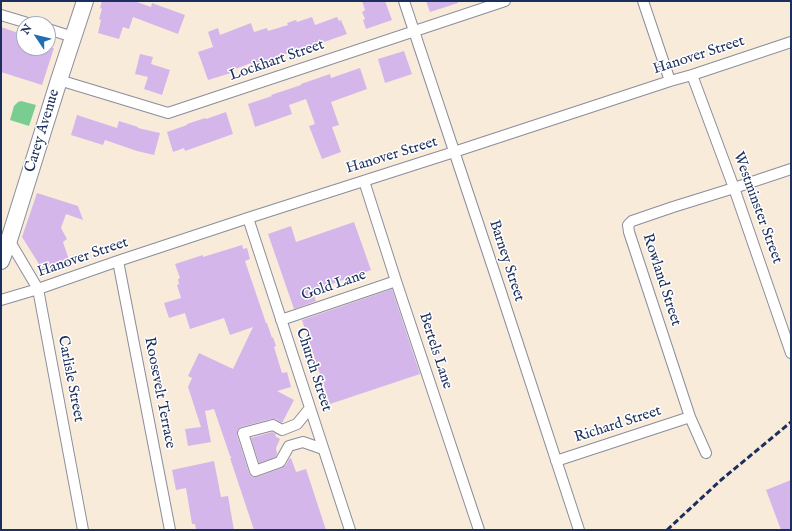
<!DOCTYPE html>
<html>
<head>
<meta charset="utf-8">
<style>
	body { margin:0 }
	#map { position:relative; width:792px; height:531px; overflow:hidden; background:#f9ebda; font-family:"IM FELL English",serif }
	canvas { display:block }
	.frame { position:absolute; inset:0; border:2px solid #1b2f5e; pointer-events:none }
	.north { position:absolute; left:16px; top:16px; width:40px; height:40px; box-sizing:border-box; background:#fff; border:1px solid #a4acbf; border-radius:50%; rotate:305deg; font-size:11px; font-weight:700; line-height:16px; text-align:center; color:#1b2f5e }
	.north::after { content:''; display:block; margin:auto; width:14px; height:18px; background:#1f6fb2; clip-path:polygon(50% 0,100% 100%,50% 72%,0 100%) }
</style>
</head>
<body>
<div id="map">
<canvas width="792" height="531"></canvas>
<div class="frame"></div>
<div class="north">N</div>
</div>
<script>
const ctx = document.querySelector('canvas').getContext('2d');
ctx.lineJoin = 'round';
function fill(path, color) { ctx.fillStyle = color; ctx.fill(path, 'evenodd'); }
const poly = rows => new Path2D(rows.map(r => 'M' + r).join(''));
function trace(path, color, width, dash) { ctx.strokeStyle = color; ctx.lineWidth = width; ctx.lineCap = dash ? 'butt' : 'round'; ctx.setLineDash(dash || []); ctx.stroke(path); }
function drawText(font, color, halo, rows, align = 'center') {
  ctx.font = font + ' "IM FELL English",serif'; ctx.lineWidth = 3; ctx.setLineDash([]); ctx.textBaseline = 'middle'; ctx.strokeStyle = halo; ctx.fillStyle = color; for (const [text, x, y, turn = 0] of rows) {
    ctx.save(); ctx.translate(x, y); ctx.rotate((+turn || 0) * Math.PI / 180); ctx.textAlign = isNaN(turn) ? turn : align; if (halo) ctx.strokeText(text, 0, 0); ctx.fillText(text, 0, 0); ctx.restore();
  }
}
const green = poly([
	[21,101,36,105,29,126,10,120,14,106,18,102]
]);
const building = poly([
	[102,1,134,1,151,7,152,3,185,15,178,34,133,17,129,29,123,27,119,39,98,33,101,20,99,19,102,9,100,8],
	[362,1,385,1,392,20,366,29,363,20,365,19,362,12,365,10],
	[426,1,458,1,458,3,430,12],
	[312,17,315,25,337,17,339,21,341,20,347,34,321,43,322,46,312,49,311,46,264,61,265,62,252,66,251,63,230,71,231,73,208,80,198,52,213,47,208,32,218,28,220,35,251,23,254,32,267,28,268,31,288,25,287,23,296,20,297,22],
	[1,27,24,35,24,48,54,48,42,85,1,72],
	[404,51,412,74,385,83,378,59],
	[140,54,153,57,151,64,170,70,162,95,144,89,148,77,135,74],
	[360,68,367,89,331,102,339,125,332,127,341,152,322,159,309,126,315,124,306,99,289,105,292,114,255,127,248,104,272,96,271,95,301,85,301,84,330,74,331,78],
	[226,112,233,134,185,151,184,148,173,152,167,132,187,125,187,124,205,118,206,119],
	[77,115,117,128,119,121,138,127,138,128,160,133,154,155,137,151,105,140,103,145,71,135],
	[37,193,78,206,83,220,66,214,61,228,67,239,63,242,70,263,44,272,22,237],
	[354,222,371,270,312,291,316,301,294,309,268,234,291,226,296,242],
	[242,245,243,249,247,248,250,259,245,261,266,323,267,323,272,338,273,337,276,346,274,347,282,373,287,372,291,387,277,391,294,400,282,423,276,419,271,419,241,427,238,429,237,432,237,435,249,473,251,476,254,477,257,477,282,468,286,465,289,459,291,458,296,472,306,469,326,530,254,530,230,458,232,458,230,456,214,409,205,411,211,442,188,446,185,429,201,427,188,387,192,378,188,376,199,353,233,369,253,327,230,335,224,318,190,329,185,313,169,318,164,303,181,298,177,285,179,284,178,279,180,278,175,264,203,255,203,257],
	[392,289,420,374,330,404,302,320],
	[272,432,276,434,275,436,280,439,276,448,277,453,276,457,259,463,251,438],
	[214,461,221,497,228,496,234,530,196,530,195,524,192,524,186,488,176,490,172,470],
	[791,480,791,530,781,530,766,490]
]);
const minor = poly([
	[404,1,499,286,579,530],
	[643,1,670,81],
	[1,15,31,24],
	[48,29,73,37],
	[692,75,734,188,791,353],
	[59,80,168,113,505,1],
	[364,181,396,281,479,530],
	[248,218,350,530],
	[9,240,38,289,83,530],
	[118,261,170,530],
	[1,300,38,289,118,261,248,218,454,152,670,81,692,75,791,42],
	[281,320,396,281],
	[310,408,297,424,282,430,273,425,243,433,255,471,280,462,289,446,303,442,323,449],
	[706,453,690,417,629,232,628,225,632,221,673,207,734,188,791,169],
	[556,461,690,417]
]);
const primary = poly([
	[1,261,9,240,59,80,85,1]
]);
const rail = poly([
	[667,530,721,480,791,422]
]);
const streetNames = [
	["Hanover Street",699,56,-18],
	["Lockhart Street",277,61,-19],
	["Carey Avenue",43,131,-73],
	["Hanover Street",392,156,-17],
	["Westminster Street",757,208,70],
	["Hanover Street",83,258,-19],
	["Barney Street",506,261,72],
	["Rowland Street",661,280,72],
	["Gold Lane",334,286,-19],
	["Bertels Lane",435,351,72],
	["Church Street",313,370,72],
	["Carlisle Street",70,379,79],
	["Roosevelt Terrace",159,393,79],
	["Richard Street",618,425,-18]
];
fill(green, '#79cd90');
fill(building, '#d4b6eb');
trace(minor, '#8a8d9c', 12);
trace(primary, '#8a8d9c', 18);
trace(minor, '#fff', 10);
trace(primary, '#fff', 16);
trace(rail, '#1b2f5e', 3, [6, 3]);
drawText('15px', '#1b2f5e', '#fff', streetNames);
</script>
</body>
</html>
